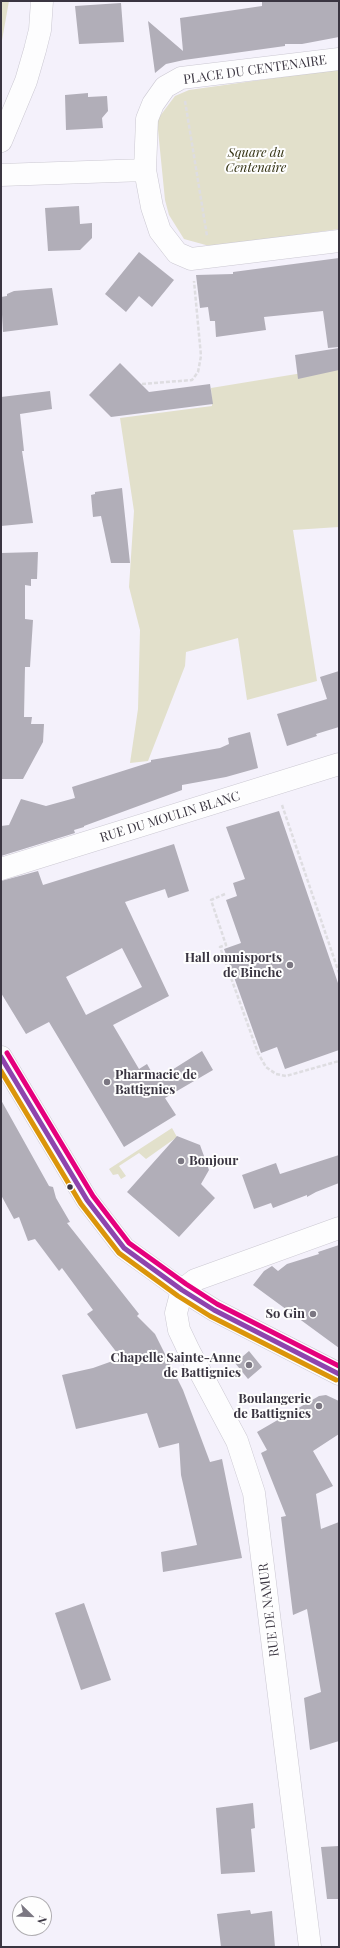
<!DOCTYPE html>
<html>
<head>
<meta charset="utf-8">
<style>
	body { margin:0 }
	#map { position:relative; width:340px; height:1948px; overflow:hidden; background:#f4f1fb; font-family:"Playfair Display",serif }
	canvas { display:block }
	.frame { position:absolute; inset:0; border:2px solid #3a3541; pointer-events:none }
	.north { position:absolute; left:12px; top:1896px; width:40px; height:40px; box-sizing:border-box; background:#fefefe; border:1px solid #b0aeb2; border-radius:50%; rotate:113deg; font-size:11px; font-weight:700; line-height:16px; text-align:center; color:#3a3541 }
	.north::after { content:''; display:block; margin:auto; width:14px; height:18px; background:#7b7782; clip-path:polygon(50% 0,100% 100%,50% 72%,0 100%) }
</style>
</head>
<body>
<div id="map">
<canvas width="340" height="1948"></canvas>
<div class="frame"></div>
<div class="north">N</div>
</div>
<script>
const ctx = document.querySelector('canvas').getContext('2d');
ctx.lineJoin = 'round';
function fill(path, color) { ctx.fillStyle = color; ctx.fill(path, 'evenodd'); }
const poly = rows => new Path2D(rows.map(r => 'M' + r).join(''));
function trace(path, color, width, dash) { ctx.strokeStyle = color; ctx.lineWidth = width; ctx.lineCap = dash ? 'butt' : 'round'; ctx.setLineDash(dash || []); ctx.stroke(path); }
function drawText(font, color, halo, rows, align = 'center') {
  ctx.font = font + ' "Playfair Display",serif'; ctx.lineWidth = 4; ctx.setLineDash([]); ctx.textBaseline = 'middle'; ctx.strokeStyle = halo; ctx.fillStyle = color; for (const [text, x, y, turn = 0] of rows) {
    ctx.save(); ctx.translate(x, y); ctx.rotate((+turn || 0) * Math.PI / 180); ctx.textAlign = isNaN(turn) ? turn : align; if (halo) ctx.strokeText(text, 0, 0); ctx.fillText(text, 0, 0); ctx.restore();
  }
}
const green = poly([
	[1,1,9,1,1,46],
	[339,69,339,229,213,247,184,239,169,215,165,200,157,120,175,96,189,90],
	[339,367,339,527,293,530,317,681,247,700,238,638,186,652,185,666,148,761,130,763,138,709,140,630,129,587,134,511,120,418,212,406,211,388],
	[172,1128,177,1137,146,1159,139,1153,119,1166,126,1176,121,1179,118,1174,113,1175,109,1169]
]);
const building = poly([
	[262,1,339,1,339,37,302,44,285,44,285,46,184,60,166,64,155,73,148,21,183,51,180,18,262,6],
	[121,3,124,42,79,44,75,6],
	[88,93,88,97,107,96,108,111,102,118,103,128,66,130,65,95],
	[79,206,80,224,92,223,92,238,80,250,48,251,45,208],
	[139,252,174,280,152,307,139,296,126,312,105,294],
	[339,258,339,347,328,348,323,311,264,317,266,330,216,337,215,321,210,321,208,307,200,308,196,275,233,274,233,272],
	[52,288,58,325,3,332,1,297,7,296,7,294,14,291],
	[339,348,339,370,298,379,295,355],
	[120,363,149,392,210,384,213,404,111,417,89,395],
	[50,391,52,409,20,414,24,451,22,451,33,523,1,526,1,397],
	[122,488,130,563,111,563,101,516,93,517,91,495,95,494,95,492],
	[38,552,37,579,31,579,31,586,25,585,25,619,33,620,30,667,25,667,24,717,32,717,31,724,44,724,43,742,23,779,1,779,1,553],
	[339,671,339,727,316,734,317,736,287,746,277,714,327,699,320,677],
	[250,732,258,768,226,777,182,785,182,790,84,826,84,827,74,830,75,833,1,856,1,826,9,825,21,799,46,806,75,798,72,787,151,762,151,760,220,748,229,744,228,738],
	[279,811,339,986,339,1050,285,1069,277,1047,261,1053,224,949,241,943,226,900,237,896,233,883,245,879,226,827],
	[174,844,189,891,168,898,165,889,125,902,169,996,113,1025,139,1069,147,1064,156,1080,202,1051,213,1070,165,1098,176,1115,124,1147,49,1022,26,1034,1,993,1,881,38,871,43,885],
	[122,948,142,987,86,1015,66,977],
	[1,1100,49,1186,53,1187,56,1198,70,1222,67,1223,139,1314,137,1316,155,1334,183,1390,210,1462,222,1459,242,1558,163,1572,161,1552,197,1545,181,1475,179,1443,159,1448,147,1413,76,1429,62,1375,93,1368,121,1358,87,1314,93,1310,62,1268,59,1271,35,1239,28,1241,19,1217,14,1219,1,1195],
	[177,1136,200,1145,209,1170,201,1184,215,1198,179,1237,127,1192],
	[339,1155,339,1183,316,1192,307,1197,307,1195,273,1208,271,1203,254,1209,242,1175,276,1163,280,1174],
	[339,1245,339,1348,253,1285,264,1271,272,1266,278,1271,287,1264,319,1254,318,1252],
	[249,1351,262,1367,248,1379,235,1363],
	[326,1395,339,1401,339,1434,313,1451,333,1486,316,1494,321,1529,339,1522,339,1741,310,1750,304,1698,321,1692,307,1609,293,1615,281,1517,286,1516,261,1453,267,1450,257,1432,319,1396],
	[84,1603,111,1680,81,1690,55,1613],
	[253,1803,255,1828,251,1829,255,1872,221,1874,216,1808],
	[339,1846,339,1899,327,1899,321,1847],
	[250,1910,251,1914,272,1911,275,1947,221,1947,217,1914]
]);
const path = poly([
	[185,101,207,236],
	[142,384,192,380,198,372,201,356,194,281],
	[282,805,339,973],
	[225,894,211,900,226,945,220,947,258,1053,266,1067,276,1074,286,1076,339,1061]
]);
const minor = poly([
	[339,59,181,78,165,87,153,104,147,119,145,170,152,207,160,231,177,253,191,259,339,241],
	[1,141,26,81,35,50,40,30,42,1],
	[1,175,145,170],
	[1,869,339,764],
	[310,1947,254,1493,237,1441,189,1351,179,1330,176,1313,182,1290,195,1280,339,1228]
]);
const secondary = poly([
	[1,1057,87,1200,124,1248,182,1290,214,1310,339,1374]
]);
const bus1 = poly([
	[1,1057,87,1200,124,1248,182,1290,214,1310,339,1374]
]);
const bus2 = poly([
	[1,1071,81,1204,119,1253,178,1296,210,1316,336,1380]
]);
const bus3 = poly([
	[7,1053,93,1196,129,1243,186,1284,217,1304,339,1366]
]);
const markers = [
	[290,965,4,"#7b7782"],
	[107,1082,4,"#7b7782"],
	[181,1161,4,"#7b7782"],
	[70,1187,3.5,"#3a3541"],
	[313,1314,4,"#7b7782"],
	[249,1365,4,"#7b7782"],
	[319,1406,4,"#7b7782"]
];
const streetNames = [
	["PLACE DU CENTENAIRE",255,70,-8],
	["RUE DU MOULIN BLANC",170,817,-17],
	["RUE DE NAMUR",269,1610,-97]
];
const parkNames = [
	["Square du",256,153],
	["Centenaire",256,168]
];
const poiNames = [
	["Hall omnisports",282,958],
	["de Binche",282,973],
	["Pharmacie de",115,1075,"left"],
	["Battignies",115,1090,"left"],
	["Bonjour",189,1161,"left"],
	["So Gin",305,1314],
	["Chapelle Sainte-Anne",241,1358],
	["de Battignies",241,1373],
	["Boulangerie",311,1399],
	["de Battignies",311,1414]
];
fill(green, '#e2e0cb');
fill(building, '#b1aeb8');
trace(minor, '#cbc8d2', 23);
trace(secondary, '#cbc8d2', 23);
trace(path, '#dedde1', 2.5, [4, 2]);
trace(minor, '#fdfdfe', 22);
trace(secondary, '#fdfdfe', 22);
trace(bus1, '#8e44ad', 5);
trace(bus2, '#db950a', 5);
trace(bus3, '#e5007d', 5);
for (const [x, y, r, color] of markers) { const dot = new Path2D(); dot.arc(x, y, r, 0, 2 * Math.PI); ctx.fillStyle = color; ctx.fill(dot); trace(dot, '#fefefe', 1.5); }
drawText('13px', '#3a3541', '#fefefe', streetNames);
drawText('italic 13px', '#333212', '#fefefe', parkNames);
drawText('bold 13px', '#3a3541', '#fefefe', poiNames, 'right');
</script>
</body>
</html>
